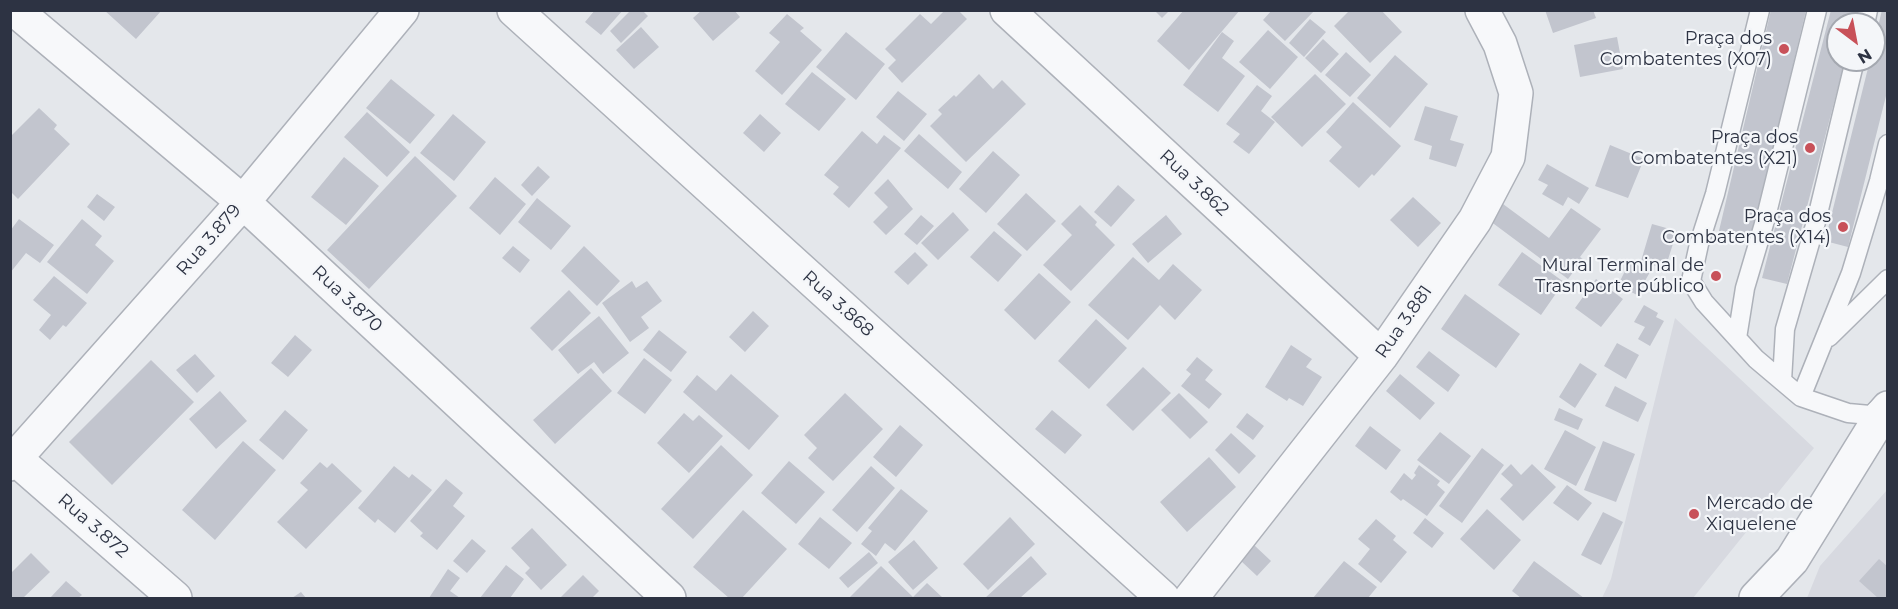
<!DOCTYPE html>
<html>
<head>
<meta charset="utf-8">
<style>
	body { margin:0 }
	#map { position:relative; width:1898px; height:609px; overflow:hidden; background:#e4e7eb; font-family:Montserrat,sans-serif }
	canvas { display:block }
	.frame { position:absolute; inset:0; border:12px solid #2d3343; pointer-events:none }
	.north { position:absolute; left:1826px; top:12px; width:60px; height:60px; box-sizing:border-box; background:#f4f6f9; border:2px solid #a4a8b0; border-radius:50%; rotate:148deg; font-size:16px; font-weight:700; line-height:24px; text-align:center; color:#2d3343 }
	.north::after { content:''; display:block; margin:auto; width:21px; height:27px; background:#c85159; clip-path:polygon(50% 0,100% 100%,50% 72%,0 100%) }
</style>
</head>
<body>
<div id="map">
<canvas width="1898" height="609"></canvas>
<div class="frame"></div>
<div class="north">N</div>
</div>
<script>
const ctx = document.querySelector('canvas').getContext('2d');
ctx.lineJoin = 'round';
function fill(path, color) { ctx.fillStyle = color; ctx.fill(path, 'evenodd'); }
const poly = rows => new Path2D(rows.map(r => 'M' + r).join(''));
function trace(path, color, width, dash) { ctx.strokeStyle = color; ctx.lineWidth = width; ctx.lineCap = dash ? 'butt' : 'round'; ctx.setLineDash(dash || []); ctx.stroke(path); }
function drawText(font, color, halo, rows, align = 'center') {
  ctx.font = font + ' Montserrat,sans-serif'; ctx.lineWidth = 4.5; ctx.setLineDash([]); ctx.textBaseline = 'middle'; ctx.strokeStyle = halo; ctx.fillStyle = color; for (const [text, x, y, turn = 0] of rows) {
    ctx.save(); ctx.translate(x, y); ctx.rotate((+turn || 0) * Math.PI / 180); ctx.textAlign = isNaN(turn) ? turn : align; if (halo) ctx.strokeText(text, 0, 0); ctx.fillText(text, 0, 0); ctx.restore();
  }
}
const built = poly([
	[1675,318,1814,448,1693,598,1602,598,1611,579],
	[1887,490,1887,598,1807,598,1820,566]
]);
const building = poly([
	[104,10,162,10,136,39],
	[595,10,623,10,601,35,585,22],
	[631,10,642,10,648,16,621,43,610,31],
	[702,10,734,10,740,17,713,41,693,18],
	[945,10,958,10,967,19,902,83,888,68,896,60,885,49,920,14,931,24],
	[1154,10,1170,10,1162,18],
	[1184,10,1240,10,1189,70,1157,41],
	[1272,10,1315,10,1285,41,1263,20],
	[1350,10,1381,10,1402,32,1370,63,1334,26],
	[1545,10,1593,10,1596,18,1553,33],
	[1771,10,1806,10,1751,243,1718,235],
	[1831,10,1858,10,1855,24,1838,24,1838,60,1845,60,1787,284,1762,278],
	[1882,10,1888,10,1888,88,1848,247,1825,241,1870,60,1874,60,1874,43],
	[787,14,804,28,800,31,822,50,782,95,755,71,780,42,769,33],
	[1310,19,1326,32,1304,57,1289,43],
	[641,27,659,47,634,69,616,50],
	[1268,30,1298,57,1270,89,1239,62],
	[846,32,885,64,856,100,816,67],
	[1222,32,1234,41,1222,58,1245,76,1218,112,1183,85],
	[1617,37,1623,69,1580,77,1574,45],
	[1323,39,1339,54,1321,73,1305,58],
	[1346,52,1371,75,1350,97,1325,75],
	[1395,55,1428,84,1390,128,1357,98],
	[812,72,846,99,819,131,785,104],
	[979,74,993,89,1002,80,1026,104,966,162,930,126,942,114,938,110,954,95,956,97],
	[1315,74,1346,104,1302,147,1271,117],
	[391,79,435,115,410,144,366,108],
	[1257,85,1272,96,1261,111,1275,122,1249,154,1233,142,1240,134,1226,124],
	[898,91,927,114,904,141,876,117],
	[1353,102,1401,146,1374,176,1372,174,1359,188,1329,161,1342,147,1326,132],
	[1425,106,1458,116,1450,140,1464,144,1456,167,1429,159,1432,146,1414,140],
	[39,108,57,125,54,129,70,144,18,199,10,191,10,137],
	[367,112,410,152,387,177,344,137],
	[453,114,486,142,454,181,420,153],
	[760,114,781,133,764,152,743,133],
	[862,131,877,144,884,135,901,148,849,208,833,194,839,187,824,175],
	[919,134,962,172,948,189,904,151],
	[1610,145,1644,159,1628,198,1595,186],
	[993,151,1020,175,986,213,959,189],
	[415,156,457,196,369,289,327,250],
	[344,157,379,186,346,225,311,197],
	[1547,164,1589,188,1579,204,1568,197,1563,206,1542,194,1548,185,1538,180],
	[538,166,550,177,532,196,521,185],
	[495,177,526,204,500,235,469,208],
	[888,179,913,209,886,235,873,222,888,207,874,193],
	[1118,185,1135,200,1111,227,1094,212],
	[1026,193,1056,221,1027,251,997,224],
	[97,194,115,207,104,221,87,207],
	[1413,197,1441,223,1418,247,1390,220],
	[537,198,571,226,551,250,518,222],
	[1503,204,1549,238,1571,208,1601,229,1580,257,1583,259,1568,279,1490,221],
	[1080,205,1097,222,1095,225,1115,245,1071,291,1043,265,1072,235,1061,224],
	[953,212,969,230,938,260,921,243],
	[921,215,934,226,917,245,904,234],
	[1166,215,1182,234,1148,263,1132,244],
	[19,219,54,245,40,263,26,253,10,273,10,231],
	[82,219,102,236,95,245,114,261,87,294,47,262],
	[1652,224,1677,231,1665,269,1641,261],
	[994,231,1022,255,998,282,970,257],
	[513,246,530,260,520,273,502,258],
	[584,246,620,281,597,306,561,271],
	[915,252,928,265,908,285,894,272],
	[1522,252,1564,282,1541,315,1498,285],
	[1133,257,1159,280,1173,264,1202,290,1175,320,1160,305,1128,340,1088,305],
	[1630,261,1650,272,1637,295,1618,285],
	[1039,273,1071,302,1035,340,1004,310],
	[54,276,87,303,66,327,63,325,50,340,39,330,51,315,33,300],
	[1596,279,1623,299,1601,327,1575,308],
	[632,281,636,288,647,281,662,301,641,317,649,328,630,342,602,303],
	[569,290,591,313,552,351,530,328],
	[1465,294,1520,334,1496,368,1441,329],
	[1644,305,1658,313,1656,317,1664,321,1650,346,1638,339,1645,327,1634,322],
	[753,311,769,326,745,352,729,337],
	[599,316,629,353,603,374,594,362,578,374,558,350],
	[1096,319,1127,348,1089,389,1058,361],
	[659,330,687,352,671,372,643,350],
	[295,335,312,350,288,377,271,363],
	[1617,343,1639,355,1626,379,1604,366],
	[1291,345,1312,359,1306,367,1322,377,1303,406,1289,398,1287,401,1265,387],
	[1429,351,1460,375,1448,392,1416,367],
	[195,354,215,376,197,393,176,370],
	[1197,357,1213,370,1205,380,1222,394,1209,409,1181,386,1191,374,1186,370],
	[644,358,672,380,645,414,617,393],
	[151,360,194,402,112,485,69,442],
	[1580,363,1597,374,1575,408,1559,397],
	[1143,367,1171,393,1133,431,1106,405],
	[591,368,612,391,555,444,533,420],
	[731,374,779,416,749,450,683,392,697,375,716,391],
	[1400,374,1435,403,1420,420,1386,391],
	[1615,386,1647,403,1638,422,1605,406],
	[220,391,247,421,216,449,189,419],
	[845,393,883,429,833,481,808,458,817,448,804,435],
	[1179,393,1208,422,1190,439,1161,410],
	[1559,408,1583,419,1578,430,1554,420],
	[285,410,308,430,283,460,259,440],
	[1052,410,1082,435,1065,454,1035,429],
	[684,413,693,421,699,415,723,436,689,473,657,443],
	[1247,413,1264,426,1253,440,1236,427],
	[900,425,923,445,896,477,873,457],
	[1370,426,1401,450,1386,470,1355,446],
	[1565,430,1596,447,1576,486,1544,469],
	[1440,432,1471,456,1449,484,1417,460],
	[1231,433,1256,456,1239,474,1215,450],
	[243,441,276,470,215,540,182,510],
	[1603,441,1635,454,1616,502,1584,490],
	[721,445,753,475,693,539,661,509],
	[1482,448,1504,465,1462,523,1439,506],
	[1209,457,1236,487,1187,532,1160,502],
	[789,461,825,492,796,524,761,493],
	[320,462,327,468,332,463,362,491,306,549,277,522,308,490,300,483],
	[1511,464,1521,475,1532,464,1556,487,1523,521,1500,499,1513,485,1501,474],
	[1419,465,1440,481,1437,485,1445,492,1427,516,1403,499,1401,501,1390,492,1404,473,1412,480,1416,475,1414,473],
	[394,466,409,478,412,474,432,490,395,533,378,519,375,523,358,508],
	[871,466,895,488,857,532,832,510],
	[446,479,463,493,453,506,465,516,437,550,420,536,423,533,410,521],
	[1567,485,1592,503,1578,521,1553,503],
	[901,489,928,511,895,551,885,543,876,556,861,544,872,531,868,528],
	[1487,509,1521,540,1494,570,1460,539],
	[743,510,787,549,742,598,729,598,693,567],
	[1603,512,1623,522,1601,565,1581,555],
	[820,517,852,543,829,569,798,544],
	[1010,517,1035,544,988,590,963,564],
	[1425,518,1444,533,1432,548,1413,533],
	[1376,519,1396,536,1393,540,1407,552,1381,583,1358,564,1370,549,1358,539],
	[532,528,567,565,541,590,525,573,530,568,511,548],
	[472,539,486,551,467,573,453,561],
	[914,540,938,568,913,590,888,562],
	[1254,545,1271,561,1257,576,1240,560],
	[869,552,878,563,848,588,839,578],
	[31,553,50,572,23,598,10,598,10,574],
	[1031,556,1047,574,1020,598,985,598],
	[1879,559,1888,567,1888,598,1878,598,1859,581],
	[1344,561,1377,587,1368,598,1313,598],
	[1534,561,1584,598,1521,598,1512,591],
	[506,565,524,579,510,598,480,598],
	[881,566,913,597,927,583,943,598,849,598],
	[448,569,460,578,450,591,460,598,429,598],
	[583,575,599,591,592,598,560,598],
	[66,581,82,595,78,598,50,598],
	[301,592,306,598,292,598]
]);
const service = poly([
	[1760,10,1715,194,1699,244,1691,281,1704,302,1756,359,1801,397,1848,413,1881,416],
	[1865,24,1868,10],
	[1829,337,1888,279],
	[1737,338,1745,288,1766,217,1817,10],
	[1782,381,1785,329,1816,222,1855,60],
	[1801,397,1851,273,1879,181,1888,144]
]);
const minor = poly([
	[15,10,243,202,669,598],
	[514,10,1163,598],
	[1007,10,1381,356],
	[10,454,175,598],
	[10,464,243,202,402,10],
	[1191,598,1381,356,1475,220,1508,157,1516,93,1500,44,1482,10],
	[1756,598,1792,560,1881,416]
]);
const tertiary = poly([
	[1881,416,1888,408]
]);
const markers = [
	[1784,49,6,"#c85159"],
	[1810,148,6,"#c85159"],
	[1843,227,6,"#c85159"],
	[1716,276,6,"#c85159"],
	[1694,514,6,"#c85159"]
];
const poiNames = [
	["Praça dos",1772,39],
	["Combatentes (X07)",1772,60],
	["Praça dos",1798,138],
	["Combatentes (X21)",1798,159],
	["Praça dos",1831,217],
	["Combatentes (X14)",1831,238],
	["Mural Terminal de",1704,266],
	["Trasnporte público",1704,287],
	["Mercado de",1706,504,"left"],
	["Xiquelene",1706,525,"left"]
];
const streetNames = [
	["Rua 3.862",1194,183,43],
	["Rua 3.879",209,240,-49],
	["Rua 3.870",347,299,43],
	["Rua 3.868",838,304,42],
	["Rua 3.881",1404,322,-55],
	["Rua 3.872",93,526,41]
];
fill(built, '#d7d9e0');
fill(building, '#c2c5ce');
trace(service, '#adb1b9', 21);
trace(minor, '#adb1b9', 36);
trace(tertiary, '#adb1b9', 36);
trace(service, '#f7f8fa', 18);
trace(minor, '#f7f8fa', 33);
trace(tertiary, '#f7f8fa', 33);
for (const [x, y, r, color] of markers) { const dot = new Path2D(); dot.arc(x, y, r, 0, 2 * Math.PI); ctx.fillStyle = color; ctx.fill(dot); trace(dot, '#f4f6f9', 2); }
drawText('18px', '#2d3343', '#f4f6f9', poiNames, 'right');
drawText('18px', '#2d3343', '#f4f6f9', streetNames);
</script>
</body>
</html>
